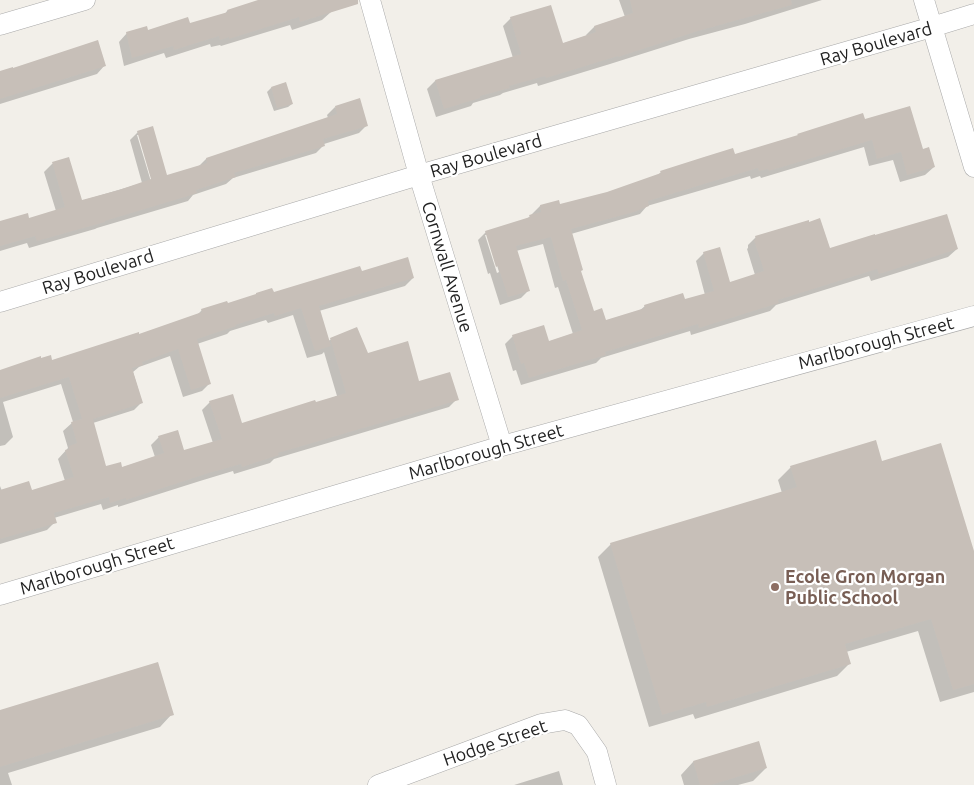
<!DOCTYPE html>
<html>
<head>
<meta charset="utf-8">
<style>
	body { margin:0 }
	canvas { display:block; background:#f2efe9 }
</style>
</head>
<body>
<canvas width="974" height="785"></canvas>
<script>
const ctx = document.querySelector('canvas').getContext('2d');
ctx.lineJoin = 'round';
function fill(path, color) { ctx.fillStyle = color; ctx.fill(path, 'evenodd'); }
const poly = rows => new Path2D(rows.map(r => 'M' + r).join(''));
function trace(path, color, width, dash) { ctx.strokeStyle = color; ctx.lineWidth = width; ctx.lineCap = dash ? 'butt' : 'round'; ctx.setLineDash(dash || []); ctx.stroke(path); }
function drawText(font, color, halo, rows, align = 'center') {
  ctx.font = font + ' Ubuntu,sans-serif'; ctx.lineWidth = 4.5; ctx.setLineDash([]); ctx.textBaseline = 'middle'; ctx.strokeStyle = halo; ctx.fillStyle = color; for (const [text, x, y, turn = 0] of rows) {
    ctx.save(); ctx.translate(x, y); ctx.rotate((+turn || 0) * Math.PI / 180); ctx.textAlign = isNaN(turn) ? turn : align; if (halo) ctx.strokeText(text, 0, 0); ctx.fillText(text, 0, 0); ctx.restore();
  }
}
const shadow = poly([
	[263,0,327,0,331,12,322,20,292,30,290,25,221,46,220,45,211,47,210,44,166,58,164,53,124,66,119,42,127,33,189,25,224,15,227,11],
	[619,0,822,0,745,24,689,39,610,64,538,86,537,83,503,93,500,95,473,103,471,106,436,117,427,89,435,81,513,58,503,26,511,18,562,44,587,36,586,35,594,27,625,17],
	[105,65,97,74,0,104,0,72],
	[286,84,292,104,288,107,274,111,267,92,271,88],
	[335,107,367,125,359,133,324,144,324,145,316,153,233,178,226,184,193,195,188,201,97,228,95,229,29,248,27,243,0,251,0,223,28,220,56,211,44,172,52,164,68,159,81,201,142,183,130,140,138,132,167,176,198,167,206,159,328,118,327,115],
	[137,135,140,135,154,184,152,185],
	[864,121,922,151,934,167,925,175,900,182,893,160,869,166,864,147,761,178,760,176,751,179,750,176,702,190,647,206,640,214,571,234,580,271,593,312,605,321,639,311,645,306,684,301,705,295,696,261,704,253,729,283,755,275,747,249,748,248,748,245,756,237,829,250,957,249,948,257,871,281,869,276,776,305,770,311,691,335,690,331,601,358,596,363,521,385,516,370,513,371,505,344,513,336,548,342,573,334,558,287,555,288,543,244,516,251,529,290,521,298,500,305,490,273,488,274,478,240,486,232,527,219,540,206,559,206,607,193,657,176,661,172,734,156],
	[485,235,488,235,499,272,497,273],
	[361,273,413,278,405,286,319,311,328,341,330,340,356,329,367,354,418,383,457,399,449,407,274,459,270,463,234,474,233,471,200,481,118,507,118,505,103,510,101,504,54,518,55,522,47,530,0,544,0,486,2,491,31,492,65,481,58,459,68,448,63,431,73,422,61,384,3,402,13,437,5,445,0,446,0,371,51,361,139,335,197,315,202,310],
	[293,315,307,358,322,354,324,352,337,396,315,404,241,424,210,402,202,410,213,443,184,452,159,437,151,445,155,457,121,468,106,468,93,423,134,410,142,402,133,372,139,367,170,356,183,397,202,391,209,384,197,344,227,334,230,331,266,320,268,323],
	[882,462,974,556,974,692,940,702,918,631,846,652,850,663,837,676,695,719,693,714,649,727,598,557,611,544,782,493,778,480,791,467],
	[0,711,172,714,160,727,8,773,12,785,0,785],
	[693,762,766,768,753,781,738,785,684,785,681,775],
	[559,771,563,785,514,785]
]);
const building = poly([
	[258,0,358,0,358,4,300,22,299,17,229,39,229,37,220,40,219,36,174,50,173,46,132,58,126,32,147,26,148,30,188,17,190,23,228,12,227,10],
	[630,0,791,0,792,5,698,31,618,57,618,56,546,78,545,76,509,86,510,88,480,96,480,98,444,109,435,80,521,54,510,17,551,5,563,43,596,32,594,26,633,13],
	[98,40,106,66,0,99,0,71,13,67,13,68],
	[286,82,293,104,277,108,271,87],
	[360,98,368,126,323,139,325,146,234,173,236,177,196,190,197,193,185,197,105,221,105,222,37,241,35,236,0,246,0,221,28,213,29,218,65,207,52,162,69,157,82,200,119,190,151,179,137,131,153,126,167,175,207,163,206,158,337,114,335,106],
	[910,106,923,149,929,147,935,167,907,175,901,152,877,159,872,140,769,171,768,169,759,171,758,168,711,182,648,201,649,206,634,212,571,229,583,270,581,271,594,311,602,308,606,320,645,308,644,305,683,293,685,299,714,291,703,252,720,247,730,282,764,271,754,240,756,239,755,236,809,220,809,222,820,218,830,248,875,234,875,235,947,214,958,249,879,274,877,269,778,300,779,303,699,328,698,324,605,352,606,355,529,378,524,363,521,364,512,335,544,325,549,341,582,330,566,280,563,281,551,237,516,246,530,291,508,297,498,266,496,267,485,231,530,217,529,215,541,212,540,205,559,200,560,204,607,192,661,173,660,171,704,157,733,148,735,154,798,135,797,134,863,113,865,119],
	[408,257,414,278,319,306,331,346,315,351,301,308,275,316,274,313,235,325,236,326,197,339,211,384,191,390,178,349,142,362,143,365,132,368,143,403,93,419,106,466,121,462,122,467,164,453,158,436,178,430,184,450,222,439,209,401,233,394,242,423,315,400,316,402,346,393,330,338,357,327,368,353,408,341,419,381,450,372,459,400,278,453,279,455,242,467,241,464,209,473,126,500,126,498,110,503,109,497,54,513,57,523,0,539,0,490,29,481,32,490,74,477,65,450,69,449,69,446,77,443,71,422,82,419,69,377,0,398,0,370,41,356,41,358,51,355,52,360,139,332,139,334,202,312,201,309,227,301,228,303,256,294,256,293,272,288,274,292,360,266,362,271],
	[876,440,882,461,941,443,974,551,974,684,953,690,931,619,845,644,851,664,707,707,706,702,662,715,610,543,797,487,790,466],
	[158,662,174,715,0,767,0,710],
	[759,741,767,768,711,785,700,785,693,761]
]);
const minor = poly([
	[370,0,419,175,502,446],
	[924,0,974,167],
	[0,25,85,0],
	[0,302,419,175,932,27,974,14],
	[0,595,502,446,974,316],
	[378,785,541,724,565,720,578,725,597,752,606,785]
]);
const markers = [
	[775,587,5,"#8d6e63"]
];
const streetNames = [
	["Ray Boulevard",876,44,-16],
	["Ray Boulevard",486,156,-16],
	["Cornwall Avenue",447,267,73],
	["Ray Boulevard",98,272,-17],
	["Marlborough Street",876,343,-15],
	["Marlborough Street",486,452,-16],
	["Marlborough Street",97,566,-17],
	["Hodge Street",495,743,-19]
];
const educationNames = [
	["Ecole Gron Morgan",785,577],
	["Public School",785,598]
];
fill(shadow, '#0003');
fill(building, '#c7bfb8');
trace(minor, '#a9a9a9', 21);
trace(minor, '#fff', 20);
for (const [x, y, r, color] of markers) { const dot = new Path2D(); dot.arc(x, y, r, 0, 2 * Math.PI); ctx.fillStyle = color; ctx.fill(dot); trace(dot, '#fff', 2); }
drawText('18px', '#222', '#fff', streetNames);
drawText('bold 18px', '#785e54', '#fff', educationNames, 'left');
</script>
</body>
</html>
